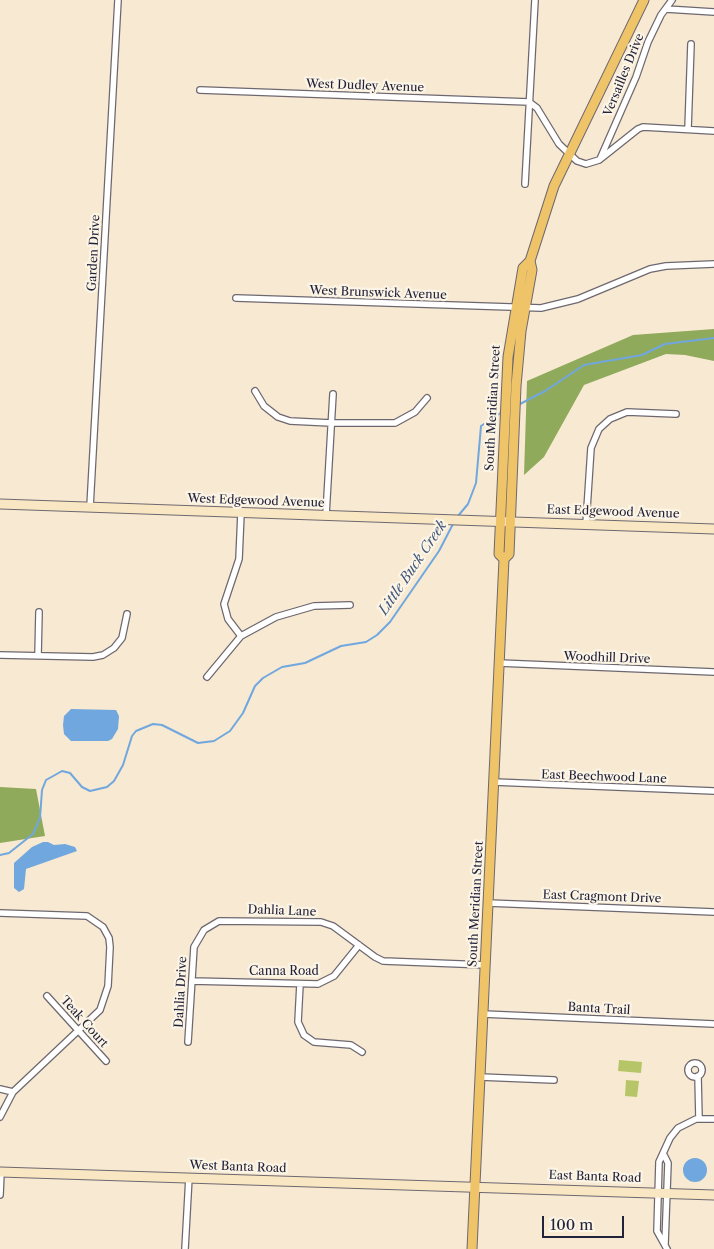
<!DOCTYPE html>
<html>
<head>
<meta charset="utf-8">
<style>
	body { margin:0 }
	#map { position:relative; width:714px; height:1249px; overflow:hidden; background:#f8e9d2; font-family:"Libre Caslon Text",serif }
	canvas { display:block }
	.scale { position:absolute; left:542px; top:1216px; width:82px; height:22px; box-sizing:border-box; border:2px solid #22223b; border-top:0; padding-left:6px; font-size:15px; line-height:18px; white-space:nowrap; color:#22223b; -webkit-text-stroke:4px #fcf5e5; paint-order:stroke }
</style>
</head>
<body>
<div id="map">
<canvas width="714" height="1249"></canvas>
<div class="scale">100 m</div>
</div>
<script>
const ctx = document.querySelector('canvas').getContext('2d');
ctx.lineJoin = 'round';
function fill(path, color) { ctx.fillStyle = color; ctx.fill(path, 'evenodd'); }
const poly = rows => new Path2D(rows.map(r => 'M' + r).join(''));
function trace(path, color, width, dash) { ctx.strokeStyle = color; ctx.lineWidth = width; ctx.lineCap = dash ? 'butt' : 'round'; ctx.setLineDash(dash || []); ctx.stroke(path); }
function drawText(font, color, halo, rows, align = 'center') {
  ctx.font = font + ' "Libre Caslon Text",serif'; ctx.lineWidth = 4.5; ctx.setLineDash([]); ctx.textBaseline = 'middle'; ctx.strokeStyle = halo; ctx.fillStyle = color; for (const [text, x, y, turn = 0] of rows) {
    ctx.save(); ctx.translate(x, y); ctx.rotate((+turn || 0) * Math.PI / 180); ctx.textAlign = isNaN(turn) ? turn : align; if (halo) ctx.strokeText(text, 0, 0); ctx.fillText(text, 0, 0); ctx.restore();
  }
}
const green = poly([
	[619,1060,642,1062,641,1073,618,1071],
	[626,1080,639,1081,637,1097,625,1096]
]);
const forest = poly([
	[714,329,714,361,685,355,666,354,584,385,544,457,524,475,527,381,633,335],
	[0,787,36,789,45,836,0,843]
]);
const water = poly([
	[71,709,116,710,119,716,118,729,112,739,108,741,71,741,64,734,63,725,64,716],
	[43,842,48,842,54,845,65,844,75,847,77,851,26,869,24,889,19,892,14,888,14,863,32,847],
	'683 1170a12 12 0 1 1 24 0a12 12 0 1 1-24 0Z'
]);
const stream = poly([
	[520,404,545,391,584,365,642,355,665,344,714,338],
	[458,516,468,504,476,483,481,426,502,412],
	[0,855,9,853,33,834,40,818,42,790,46,780,55,775,62,771,70,773,82,787,90,791,107,787,114,781,123,765,132,736,136,731,153,724,162,725,198,743,214,741,230,731,243,713,255,686,263,678,282,667,305,663,341,646,366,642,377,635,390,622,439,551,453,524]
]);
const street = poly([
	[666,9,714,12],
	[200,90,529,102,537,108,559,144,577,161,586,164,599,160,638,129,643,127,714,131],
	[688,129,691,44],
	[600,159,636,77,648,42,661,15,672,0],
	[525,184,535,0],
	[236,298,541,308,578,299,650,269,666,266,714,264],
	[255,391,264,406,278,417,290,421,331,423,395,423,415,412,427,398],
	[90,507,118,0],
	[241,513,239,559,224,604,228,619,241,636],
	[326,515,333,394],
	[586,524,591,448,599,429,610,419,627,412,676,414],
	[0,655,93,657,103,655,114,648,122,638,127,614],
	[38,656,39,612],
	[499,663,714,672],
	[207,677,241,636,276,617,314,606,350,605],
	[494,782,714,791],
	[488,903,714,912],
	[0,913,87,916,103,927,109,938,110,947,108,986,100,1010,13,1092,0,1117],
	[192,981,318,984,334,976,359,945],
	[300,984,298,1022,304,1035,314,1042,351,1045,362,1052],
	[47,996,106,1061],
	[483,1014,714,1024],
	[188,1042,194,947,204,930,219,921,321,922,333,926,375,957,383,961,486,965],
	'688 1070a7 7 0 1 1 14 0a7 7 0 1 1-14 0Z',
	[698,1076,699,1119],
	[480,1077,554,1080],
	[0,1089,13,1092],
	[664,1155,668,1163,665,1244],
	[0,1195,1,1172],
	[185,1249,189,1177],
	[667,1249,657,1231,659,1162,670,1138,678,1128,696,1119,714,1119]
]);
const secondary = poly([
	[0,504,714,529],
	[0,1172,714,1195]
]);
const primary = poly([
	[504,559,499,554,508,357,523,268,530,261,554,186,644,0],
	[472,1249,504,559,509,554,516,386,521,331,532,270,530,261]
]);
const streetNames = [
	["Versailles Drive",624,75,-68],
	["West Dudley Avenue",365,86,2],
	["Garden Drive",94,253,-87],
	["West Brunswick Avenue",378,293,2],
	["South Meridian Street",493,408,-87],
	["West Edgewood Avenue",256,501,2],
	["East Edgewood Avenue",613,512,2],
	["Woodhill Drive",607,658,2],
	["East Beechwood Lane",604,777,2],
	["East Cragmont Drive",602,897,2],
	["South Meridian Street",476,904,-87],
	["Dahlia Lane",282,911,2],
	["Canna Road",284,972],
	["Dahlia Drive",181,992,-87],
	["Banta Trail",599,1009,3],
	["Teak Court",84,1022,48],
	["West Banta Road",238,1167,2],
	["East Banta Road",595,1177,2]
];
const waterNames = [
	["Little Buck Creek",413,568,-56]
];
fill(green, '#b6c567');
fill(forest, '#90aa5c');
fill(water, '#70a7de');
trace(stream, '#70a7de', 2);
trace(street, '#6d6870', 8);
trace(secondary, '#6d6870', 11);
trace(primary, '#6d6870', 11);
trace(street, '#fff', 5.5);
trace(secondary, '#f9e7c3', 9);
trace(primary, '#efc469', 9);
drawText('12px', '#22223b', '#fcf5e5', streetNames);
drawText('italic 14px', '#41577c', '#fcf5e5', waterNames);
</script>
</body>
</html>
